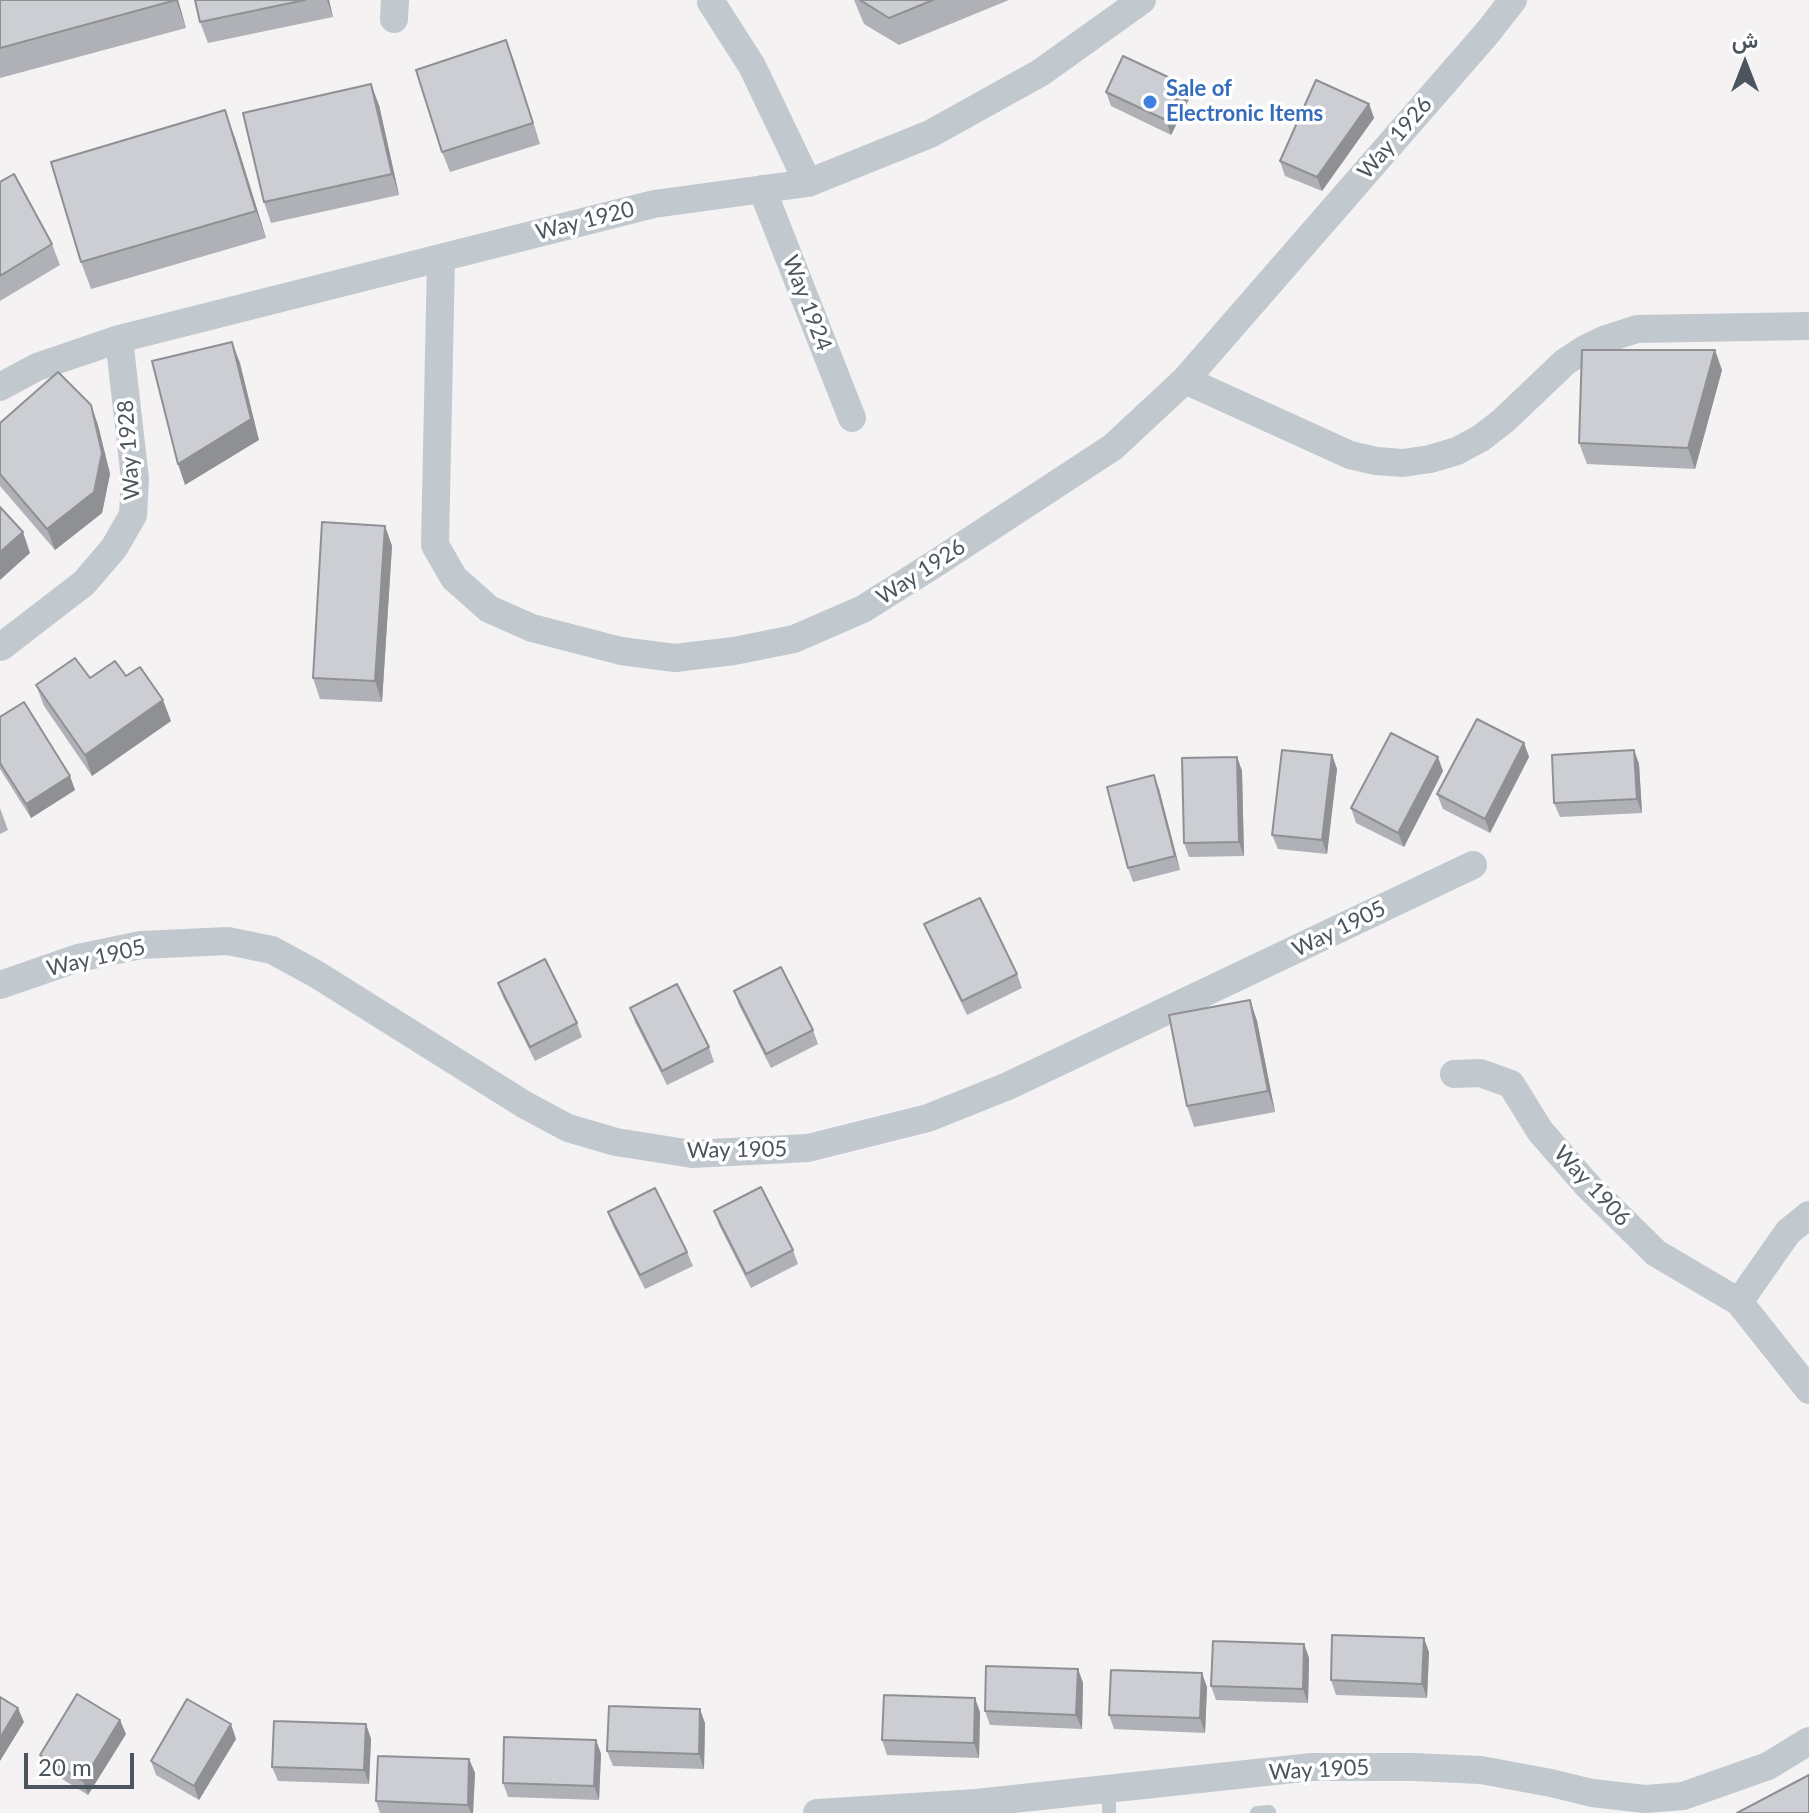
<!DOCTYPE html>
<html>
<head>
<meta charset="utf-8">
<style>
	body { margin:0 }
	#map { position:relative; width:1809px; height:1813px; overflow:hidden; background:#f4f2f2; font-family:Lato,Vazirmatn,sans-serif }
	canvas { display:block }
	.north { position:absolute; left:1705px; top:24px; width:80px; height:80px; -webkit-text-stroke:6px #fff; paint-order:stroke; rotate:0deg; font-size:22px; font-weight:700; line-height:32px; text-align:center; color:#4b555e }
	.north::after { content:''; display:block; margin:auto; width:28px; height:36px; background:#4b555e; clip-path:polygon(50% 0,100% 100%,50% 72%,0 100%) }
	.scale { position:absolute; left:24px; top:1753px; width:110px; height:36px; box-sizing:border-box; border:4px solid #4b555e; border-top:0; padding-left:10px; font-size:24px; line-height:28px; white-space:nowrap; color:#4b555e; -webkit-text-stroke:6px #fff; paint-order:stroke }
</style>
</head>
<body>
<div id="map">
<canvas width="1809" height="1813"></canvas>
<div class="north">ش</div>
<div class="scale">20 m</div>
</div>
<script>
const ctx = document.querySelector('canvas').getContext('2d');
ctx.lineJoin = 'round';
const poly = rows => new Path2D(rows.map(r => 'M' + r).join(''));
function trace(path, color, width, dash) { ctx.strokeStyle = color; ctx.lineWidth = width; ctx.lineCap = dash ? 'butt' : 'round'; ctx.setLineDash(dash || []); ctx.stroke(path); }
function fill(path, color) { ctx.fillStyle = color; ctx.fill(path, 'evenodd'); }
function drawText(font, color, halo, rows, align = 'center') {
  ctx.font = font + ' Lato,sans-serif'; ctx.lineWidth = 7; ctx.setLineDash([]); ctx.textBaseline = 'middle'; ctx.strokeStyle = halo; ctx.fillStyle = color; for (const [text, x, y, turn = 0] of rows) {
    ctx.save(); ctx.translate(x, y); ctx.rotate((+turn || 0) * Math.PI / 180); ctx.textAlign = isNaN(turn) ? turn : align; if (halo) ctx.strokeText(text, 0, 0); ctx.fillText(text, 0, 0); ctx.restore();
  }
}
const lane = poly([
	[1109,1789,1109,1813],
	[1257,1813,1269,1812]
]);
const street = poly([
	[711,2,752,66,808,183],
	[394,19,395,0],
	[762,189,852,418],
	[441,258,435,545,454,578,489,609,532,628,621,651,675,658,734,651,794,639,863,609,933,565,1113,447,1185,380,1488,32,1513,0],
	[1185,380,1350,455,1376,461,1403,463,1430,459,1457,451,1481,438,1503,421,1565,362,1585,349,1606,339,1637,329,1809,326],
	[0,387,37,367,119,339,654,204,808,183,930,134,1040,73,1142,0],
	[1,647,84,583,114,548,133,515,135,479,119,339],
	[0,985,78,958,141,945,228,941,272,950,316,974,525,1105,568,1128,616,1142,692,1154,808,1148,928,1118,1008,1086,1473,865],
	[1454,1074,1480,1073,1511,1084,1540,1131,1588,1186,1656,1253,1739,1302,1809,1390],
	[1739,1302,1788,1232,1809,1215],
	[817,1813,976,1803,1312,1767,1414,1767,1481,1770,1551,1783,1592,1793,1645,1799,1683,1796,1768,1766,1809,1741]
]);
const wall = poly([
	[0,0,178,0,186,28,0,78],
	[195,0,329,0,333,17,208,43,200,22],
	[854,0,1009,0,899,45,864,24],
	[506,40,540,144,450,172,442,152],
	[1183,84,1189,99,1171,135,1111,106,1106,92],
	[1369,104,1374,118,1322,191,1285,176,1280,161],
	[379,105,399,195,271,223,264,202],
	[235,138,266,238,91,289,81,262],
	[0,182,52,244,60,265,0,301],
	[1722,370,1695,469,1587,464,1579,443],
	[91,405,98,425,110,474,102,513,55,550,0,486,0,423],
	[385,526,392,546,382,702,320,699,313,678],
	[90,678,171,721,92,776,44,706,36,685],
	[0,717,75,790,31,818,0,769],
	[1524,743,1529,757,1490,833,1443,809,1437,794],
	[1634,750,1639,764,1642,813,1560,817,1554,803],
	[1332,755,1337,769,1327,854,1278,849,1272,835],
	[1237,757,1242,771,1244,856,1189,857,1184,843],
	[1443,771,1404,847,1356,823,1351,808],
	[1159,789,1180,870,1133,882,1128,868],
	[0,808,8,830,0,834],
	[924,924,1017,974,1022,988,967,1015,930,938],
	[498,983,577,1023,582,1037,535,1061,503,997],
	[734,991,813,1030,818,1044,771,1068,739,1005],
	[1250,1000,1257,1021,1275,1112,1194,1127,1187,1106],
	[630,1008,709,1047,714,1062,667,1085,635,1022],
	[714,1211,793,1250,798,1264,751,1288,719,1225],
	[608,1212,687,1252,693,1266,645,1289,613,1226],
	[1304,1644,1309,1658,1308,1703,1216,1700,1211,1686],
	[1429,1652,1427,1698,1336,1695,1331,1680],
	[1078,1669,1083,1683,1082,1729,990,1725,985,1711],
	[1207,1687,1205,1733,1114,1729,1109,1715],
	[980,1712,979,1758,887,1755,882,1740],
	[705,1723,704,1769,613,1766,607,1751],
	[366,1724,371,1739,369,1784,278,1781,272,1767],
	[126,1734,88,1795,46,1769,40,1755],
	[236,1739,199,1800,156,1775,151,1761],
	[596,1740,601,1754,599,1800,508,1797,503,1783],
	[469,1759,475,1773,473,1813,380,1813,376,1801]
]);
const shadedWall = poly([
	[176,0,178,0,186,28],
	[327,0,329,0,333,17],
	[506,40,514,61,540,144,533,123],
	[371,84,379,105,399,195,392,174],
	[1183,84,1189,99,1171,135,1166,120],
	[1369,104,1374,118,1322,191,1317,177],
	[225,110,235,138,266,238,256,211],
	[232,342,240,363,259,440,185,485,178,464],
	[1715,350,1722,370,1695,469,1688,448],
	[91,405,98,425,110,474,102,513,55,550,47,529],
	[385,526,392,546,382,702,375,681],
	[23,532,30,553,0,580,0,552],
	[163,700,171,721,92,776,85,755],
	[1524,743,1529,757,1490,833,1485,819],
	[1634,750,1639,764,1642,813,1637,799],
	[1332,755,1337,769,1327,854,1322,840],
	[1237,757,1242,771,1244,856,1239,842],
	[1438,757,1443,771,1404,847,1398,833],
	[1154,775,1159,789,1180,870,1175,856],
	[70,776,75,790,31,818,26,804],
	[1250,1000,1257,1021,1275,1112,1268,1091],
	[1424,1638,1429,1652,1427,1698,1422,1684],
	[1304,1644,1309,1658,1308,1703,1303,1689],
	[1078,1669,1083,1683,1082,1729,1076,1715],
	[1202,1673,1207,1687,1205,1733,1200,1718],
	[975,1698,980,1712,979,1758,974,1743],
	[18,1708,24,1722,0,1761,0,1738],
	[700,1709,705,1723,704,1769,699,1754],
	[120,1720,126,1734,88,1795,83,1781],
	[231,1724,236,1739,199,1800,194,1786],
	[366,1724,371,1739,369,1784,364,1770],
	[596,1740,601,1754,599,1800,594,1786],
	[469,1759,475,1773,473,1813,471,1813,468,1805]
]);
const building = poly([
	[0,0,176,0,0,48,0,0],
	[195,0,305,0,200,22,195,0],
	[860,0,933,0,889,18,860,0],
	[506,40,533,123,442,152,416,70,506,40],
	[1123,56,1183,84,1166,120,1106,92,1123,56],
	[1316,80,1369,104,1317,177,1280,161,1316,80],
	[371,84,392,174,264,202,243,113,371,84],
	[225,110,256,211,81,262,51,162,225,110],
	[14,174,52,244,0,276,0,182,14,174],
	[232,342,251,419,178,464,152,361,232,342],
	[1582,350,1715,350,1688,448,1579,443,1582,350],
	[58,372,91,405,102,453,94,492,47,529,0,474,0,423,58,372],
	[0,507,23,532,0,552,0,507],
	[322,522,385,526,375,681,313,678,322,522],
	[75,658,90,678,115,661,126,676,140,667,163,700,85,755,36,685,75,658],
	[24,702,70,776,26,804,0,763,0,717,24,702],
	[1477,719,1524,743,1485,819,1437,794,1477,719],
	[1391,733,1438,757,1398,833,1351,808,1391,733],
	[1282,750,1332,755,1322,840,1272,835,1282,750],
	[1634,750,1637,799,1554,803,1552,755,1634,750],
	[1237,757,1239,842,1184,843,1182,758,1237,757],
	[1154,775,1175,856,1128,868,1107,787,1154,775],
	[980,898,1017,974,962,1001,924,924,980,898],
	[545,959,577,1023,530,1047,498,983,545,959],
	[781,967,813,1030,766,1054,734,991,781,967],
	[677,984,709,1047,662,1071,630,1008,677,984],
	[1250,1000,1268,1091,1187,1106,1169,1015,1250,1000],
	[761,1187,793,1250,746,1274,714,1211,761,1187],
	[655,1188,687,1252,640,1275,608,1212,655,1188],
	[1332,1635,1424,1638,1422,1684,1331,1680,1332,1635],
	[1213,1641,1304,1644,1303,1689,1211,1686,1213,1641],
	[986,1666,1078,1669,1076,1715,985,1711,986,1666],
	[1111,1670,1202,1673,1200,1718,1109,1715,1111,1670],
	[77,1694,120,1720,83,1781,40,1755,77,1694],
	[884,1695,975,1698,974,1743,882,1740,884,1695],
	[0,1697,18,1708,0,1738,0,1697],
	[187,1699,231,1724,194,1786,151,1761,187,1699],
	[609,1706,700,1709,699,1754,607,1751,609,1706],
	[274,1721,366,1724,364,1770,272,1767,274,1721],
	[504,1737,596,1740,594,1786,503,1783,504,1737],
	[378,1756,469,1759,468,1805,376,1801,378,1756],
	[1809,1775,1809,1813,1737,1813,1809,1775]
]);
const markers = [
	[1150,102,8,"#3f7fe0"]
];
const shopNames = [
	["Sale of",1166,89],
	["Electronic Items",1166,114]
];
const streetNames = [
	["Way 1926",1395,138,-49],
	["Way 1920",585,221,-14],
	["Way 1924",807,303,69],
	["Way 1928",129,450,-94],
	["Way 1926",921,572,-33],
	["Way 1905",1339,929,-26],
	["Way 1905",96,958,-13],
	["Way 1905",737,1150,-1],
	["Way 1906",1592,1186,47],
	["Way 1905",1319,1770,-3]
];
trace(lane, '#c1c9cf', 14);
trace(street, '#c1c9cf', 28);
fill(wall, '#afb1b6');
fill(shadedWall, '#8f9094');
fill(building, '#ccced4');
trace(building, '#8f9094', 2);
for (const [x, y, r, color] of markers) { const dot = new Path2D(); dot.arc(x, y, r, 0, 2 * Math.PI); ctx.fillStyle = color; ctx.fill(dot); trace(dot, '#fff', 3); }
drawText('bold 22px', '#366cbe', '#fff', shopNames, 'left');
drawText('22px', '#4b555e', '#fff', streetNames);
</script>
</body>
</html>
